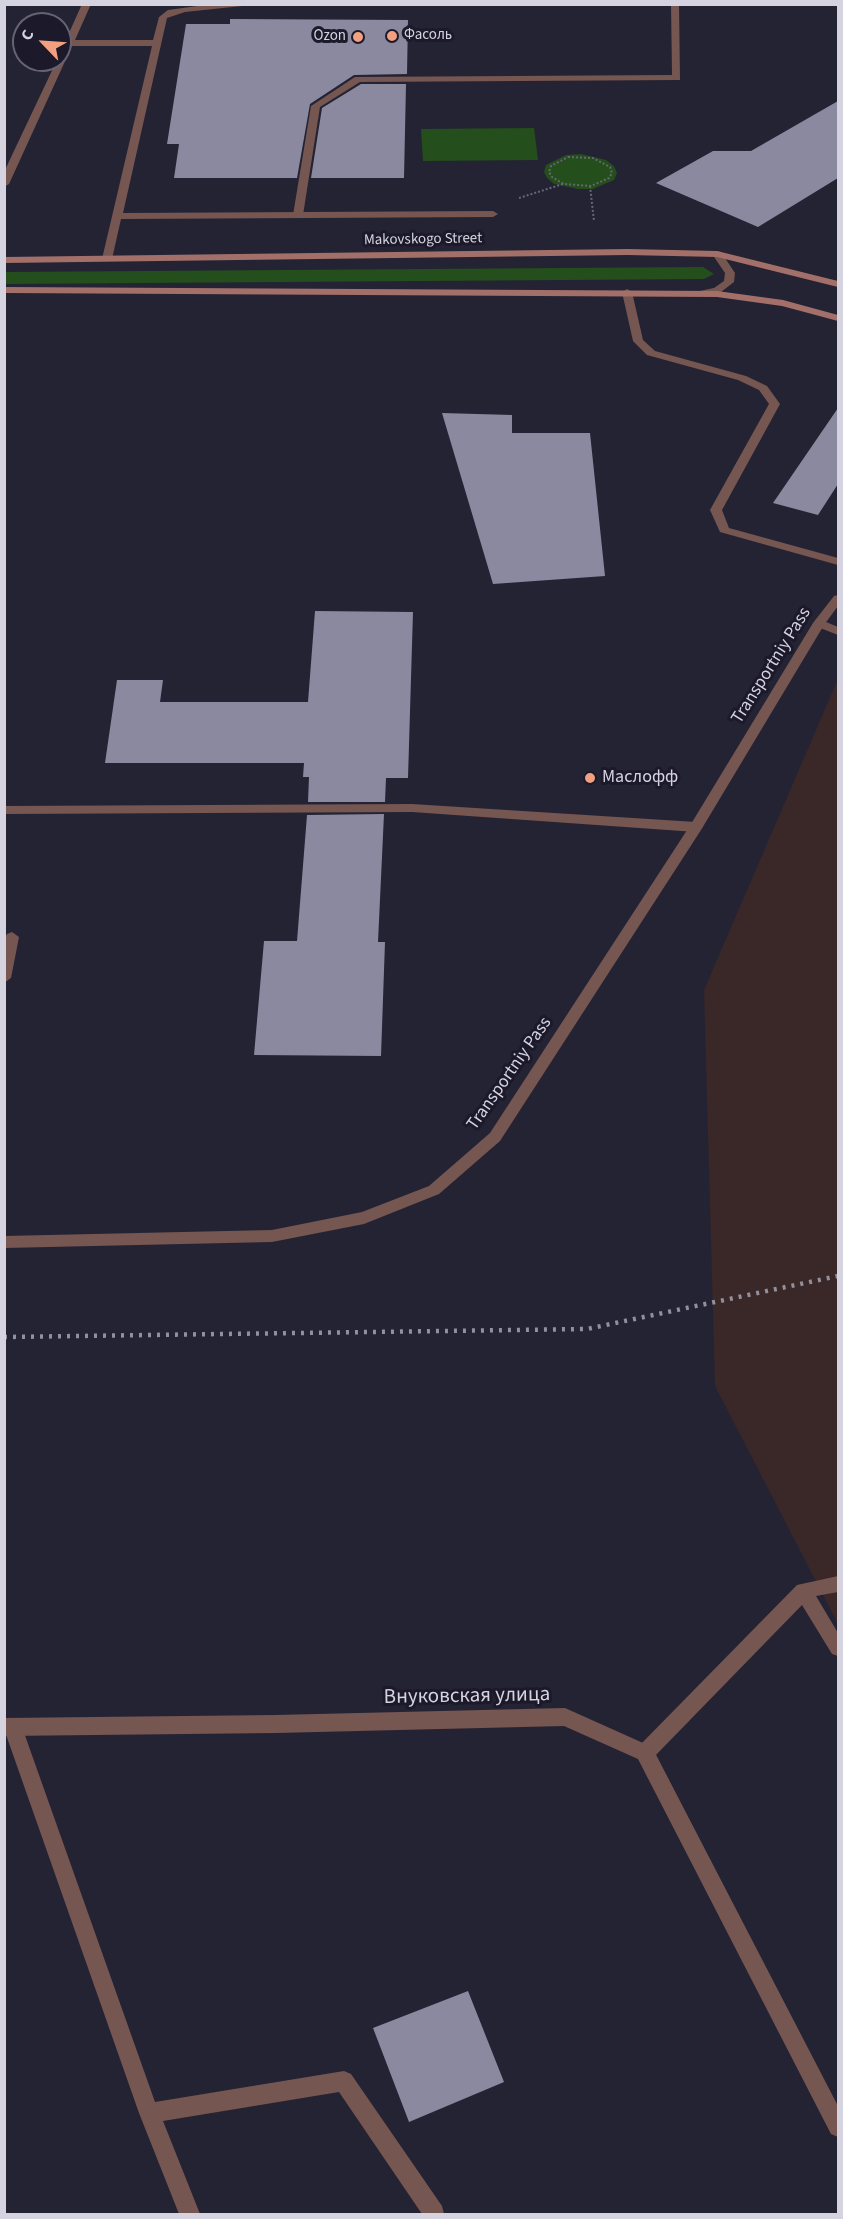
<!DOCTYPE html>
<html>
<head>
<meta charset="utf-8">
<style>
	body { margin:0 }
	#map { position:relative; width:843px; height:2219px; overflow:hidden; background:#242334; font-family:"Source Sans 3",sans-serif }
	canvas { display:block }
	.frame { position:absolute; inset:0; border:6px solid #d4d3df; pointer-events:none }
	.north { position:absolute; left:12px; top:12px; width:60px; height:60px; box-sizing:border-box; background:#1b192a; border:2px solid #656372; border-radius:50%; rotate:295deg; font-size:16px; font-weight:700; line-height:24px; text-align:center; color:#d4d3df }
	.north::after { content:''; display:block; margin:auto; width:21px; height:27px; background:#f2a07f; clip-path:polygon(50% 0,100% 100%,50% 72%,0 100%) }
</style>
</head>
<body>
<div id="map">
<canvas width="843" height="2219"></canvas>
<div class="frame"></div>
<div class="north">С</div>
</div>
<script>
const ctx = document.querySelector('canvas').getContext('2d');
ctx.lineJoin = 'round';
function fill(path, color) { ctx.fillStyle = color; ctx.fill(path, 'evenodd'); }
const poly = rows => new Path2D(rows.map(r => 'M' + r).join(''));
function trace(path, color, width, dash) { ctx.strokeStyle = color; ctx.lineWidth = width; ctx.lineCap = dash ? 'butt' : 'round'; ctx.setLineDash(dash || []); ctx.stroke(path); }
function drawText(font, color, halo, rows, align = 'center') {
  ctx.font = font + ' "Source Sans 3",sans-serif'; ctx.lineWidth = 6; ctx.setLineDash([]); ctx.textBaseline = 'middle'; ctx.strokeStyle = halo; ctx.fillStyle = color; for (const [text, x, y, turn = 0] of rows) {
    ctx.save(); ctx.translate(x, y); ctx.rotate((+turn || 0) * Math.PI / 180); ctx.textAlign = isNaN(turn) ? turn : align; if (halo) ctx.strokeText(text, 0, 0); ctx.fillText(text, 0, 0); ctx.restore();
  }
}
const industrial = poly([
	[838,679,838,1624,715,1386,704,990]
]);
const green = poly([
	[534,128,538,160,423,161,421,129],
	[581,154,606,160,614,166,617,173,614,180,593,189,578,189,554,184,547,178,544,172,546,165,566,155],
	[703,267,714,274,704,279,4,284,5,272]
]);
const building = poly([
	[230,19,408,20,407,74,354,75,310,104,297,178,174,178,179,144,167,144,186,24,230,24],
	[361,84,406,84,404,178,311,178,322,108],
	[838,101,838,178,758,227,656,183,713,151,751,151],
	[838,408,838,484,818,515,773,503],
	[442,413,512,415,512,433,590,433,605,576,493,584],
	[315,611,413,612,408,778,386,778,385,802,308,802,309,777,303,777,304,763,105,763,117,680,163,680,160,702,308,702],
	[384,814,378,942,385,942,381,1056,254,1055,264,941,297,941,307,815],
	[468,1991,504,2082,409,2122,373,2028]
]);
const path = poly([
	[568,157,593,158,610,167,612,173,609,178,591,186,564,184,552,177,549,172,551,166,568,157],
	[590,186,594,221],
	[519,198,563,184]
]);
const lane = poly([
	[82,4,91,4,75,40,153,40,159,17,168,10,212,4,261,4,185,12,167,18,123,213,493,211,498,214,493,217,121,219,112,259,103,261,102,259,152,46,72,46,9,184,4,187,4,172,57,60,60,60,60,53,82,4],
	[627,289,632,292,643,340,655,351,746,376,767,386,780,404,722,510,729,528,838,558,838,565,720,532,710,510,769,404,759,390,738,380,647,355,633,341,622,292,627,289],
	[819,619,838,627,838,635,815,626,815,620,819,619],
	[412,804,696,822,703,827,696,832,412,812,4,814,4,806,412,804],
	[12,932,19,937,11,978,4,983,4,939,7,934,12,932],
	[838,1576,838,1592,816,1596,838,1633,838,1656,832,1654,802,1605,652,1759,645,1762,638,1759,636,1753,638,1747,797,1585,838,1576],
	[13,1718,20,1721,22,1727,155,2102,344,2071,351,2074,442,2206,444,2214,422,2214,339,2092,163,2121,200,2214,179,2214,139,2113,4,1729,6,1721,13,1718]
]);
const street = poly([
	[671,4,679,4,680,80,360,82,320,107,303,215,298,218,293,215,311,106,355,77,672,75,671,4],
	[717,251,721,252,735,273,734,282,721,292,695,296,695,292,714,288,724,281,725,273,712,254,717,251],
	[838,595,838,606,824,625,701,830,500,1141,439,1194,364,1224,272,1242,4,1248,4,1236,272,1230,362,1212,429,1186,490,1133,691,824,813,623,834,596,838,595],
	[565,1708,652,1747,838,2106,838,2137,831,2134,638,1759,564,1726,276,1733,4,1736,4,1718,276,1715,565,1708]
]);
const secondary = poly([
	[628,249,717,251,838,281,838,287,717,257,628,255,4,263,4,257,628,249],
	[4,287,717,291,783,300,838,315,838,321,782,306,717,297,4,293,4,287]
]);
const rail = poly([
	[4,1337,587,1329,838,1276]
]);
const markers = [
	[392,36,6,"#f2a07f"],
	[358,37,6,"#f2a07f"],
	[590,778,6,"#f2a07f"]
];
const farPoinames = [
	["Фасоль",404,36],
	["Ozon",346,37,"right"]
];
const farStreetnames = [
	["Makovskogo Street",423,240,-1]
];
const streetNames = [
	["Transportniy Pass",772,666,-58],
	["Transportniy Pass",510,1074,-55]
];
const poiNames = [
	["Маслофф",602,778]
];
const nearStreetnames = [
	["Внуковская улица",467,1697,-1]
];
fill(industrial, '#3a2727');
fill(green, '#244e1b');
fill(building, '#8a899f');
trace(path, '#676675', 2, [2, 2]);
fill(lane, '#765651');
fill(street, '#765651');
fill(secondary, '#a37069');
trace(rail, '#91909e', 4.5, [3, 6]);
for (const [x, y, r, color] of markers) { const dot = new Path2D(); dot.arc(x, y, r, 0, 2 * Math.PI); ctx.fillStyle = color; ctx.fill(dot); trace(dot, '#1b192a', 2); }
drawText('15px', '#d4d3df', '#1b192a', farPoinames, 'left');
drawText('15px', '#d4d3df', '#1b192a', farStreetnames);
drawText('18px', '#d4d3df', '#1b192a', streetNames);
drawText('18px', '#d4d3df', '#1b192a', poiNames, 'left');
drawText('21px', '#d4d3df', '#1b192a', nearStreetnames);
</script>
</body>
</html>
